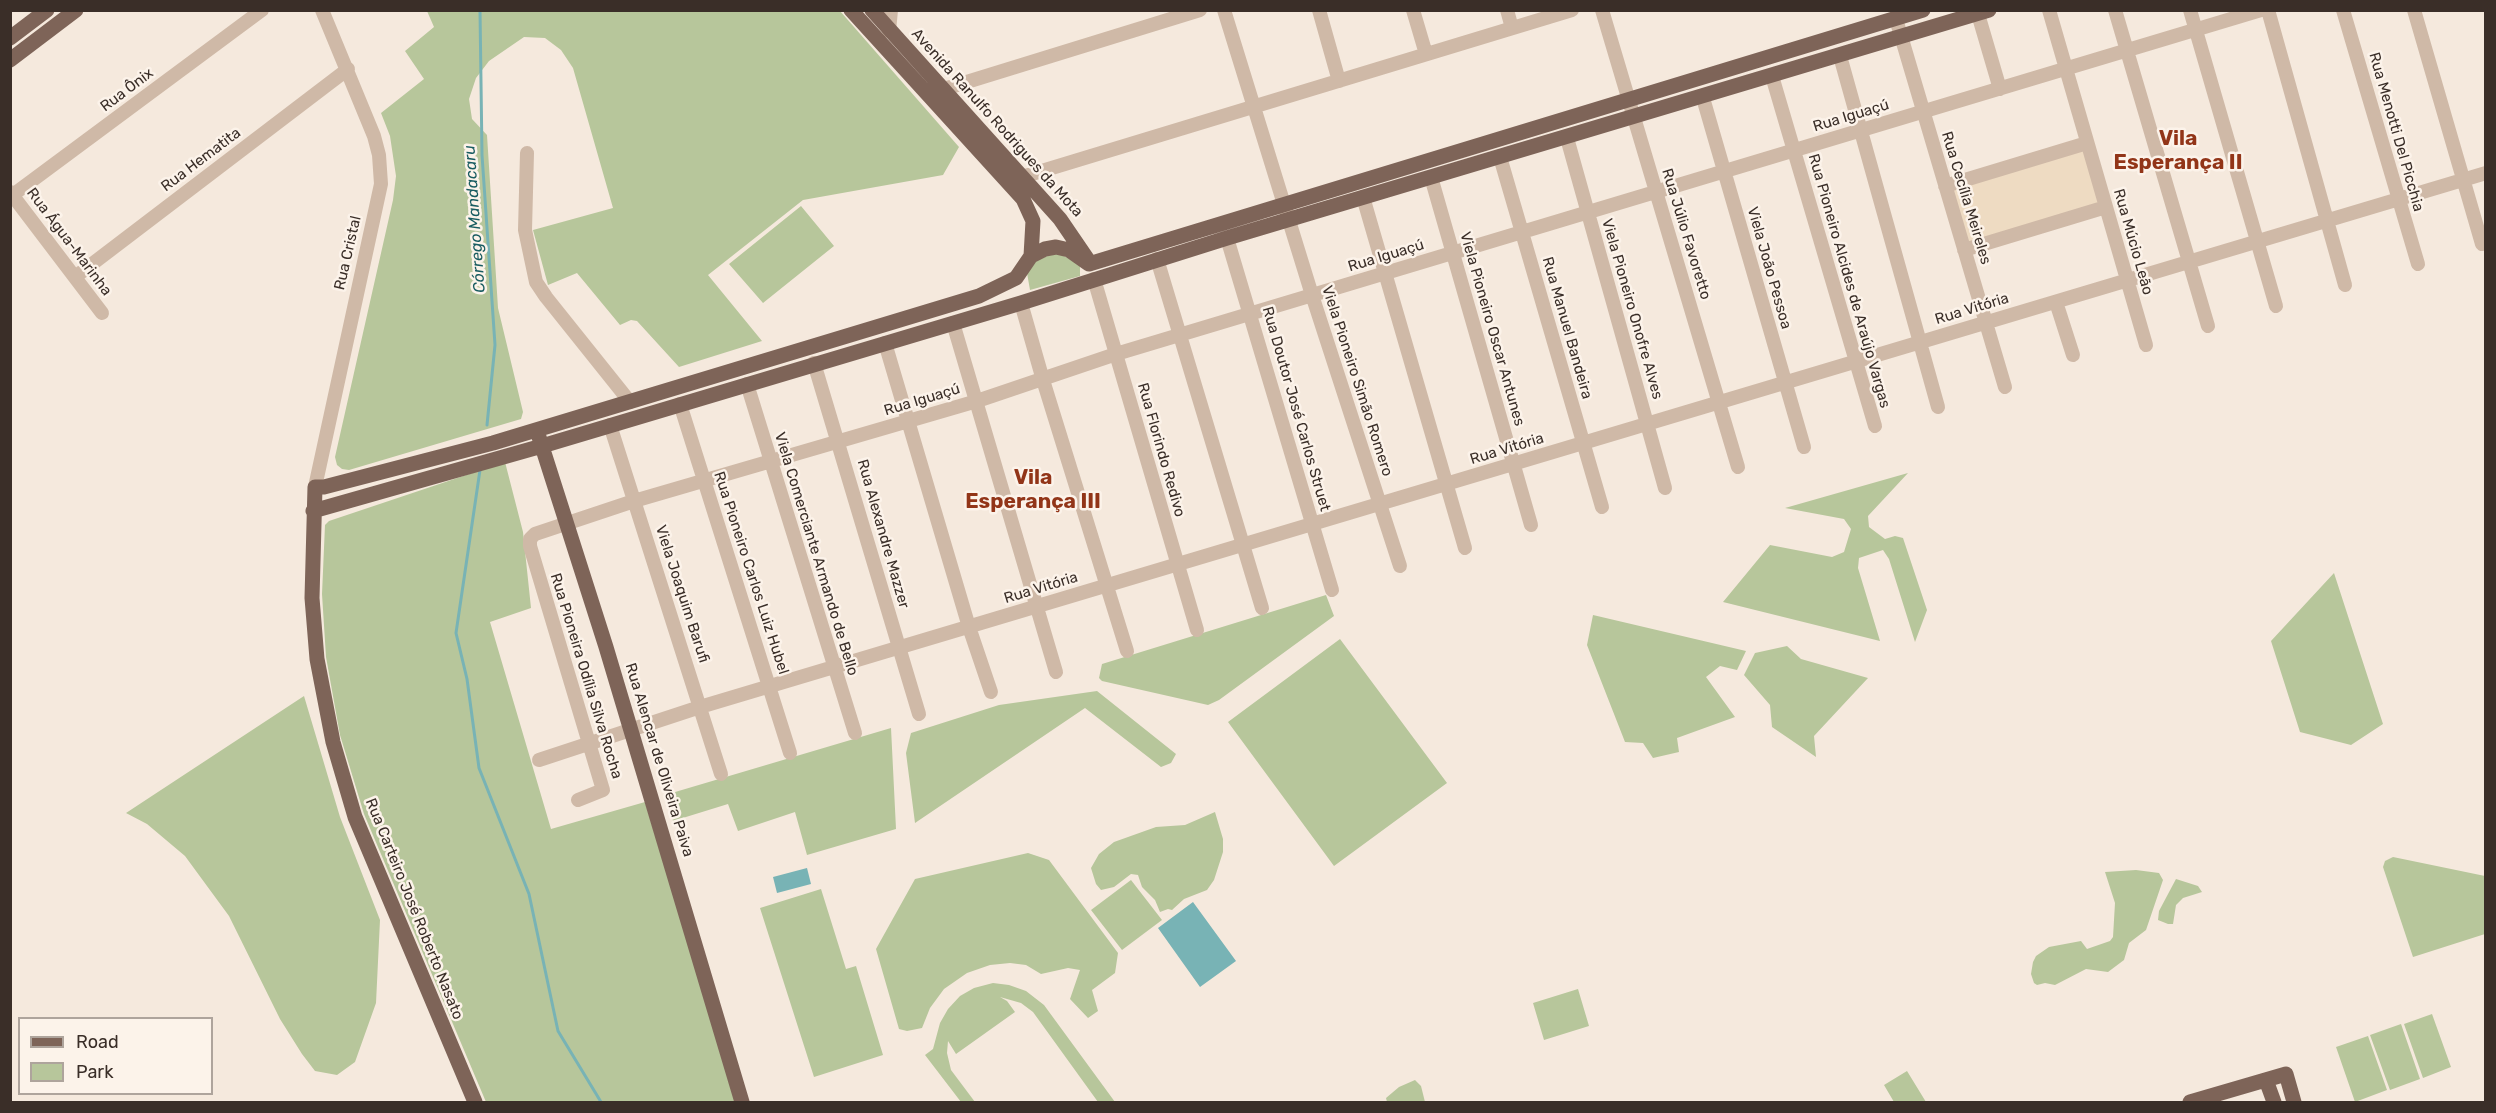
<!DOCTYPE html>
<html>
<head>
<meta charset="utf-8">
<style>
	body { margin:0 }
	#map { position:relative; width:2496px; height:1113px; overflow:hidden; background:#f5e9dd; font-family:Rubik,sans-serif }
	canvas { display:block }
	.frame { position:absolute; inset:0; border:12px solid #3a2e28; pointer-events:none }
	.legend { position:absolute; left:18px; top:1017px; width:195px; height:78px; box-sizing:border-box; background:#fcf3ea; border:2px solid #aea49c; margin:0; padding:8px 10px; list-style:none; font-size:18px; color:#3a2e28 }
	.legend li { display:flex; align-items:center; gap:12px; height:30px }
	.legend b { width:30px; border:2px solid #aea49c }
</style>
</head>
<body>
<div id="map">
<canvas width="2496" height="1113"></canvas>
<div class="frame"></div>
<ul class="legend">
<li><b style="height:8px;background:#7e6458"></b>Road</li>
<li><b style="height:16px;background:#b7c69b"></b>Park</li>
</ul>
</div>
<script>
const ctx = document.querySelector('canvas').getContext('2d');
ctx.lineJoin = 'round';
function fill(path, color) { ctx.fillStyle = color; ctx.fill(path, 'evenodd'); }
const poly = rows => new Path2D(rows.map(r => 'M' + r).join(''));
function trace(path, color, width, dash) { ctx.strokeStyle = color; ctx.lineWidth = width; ctx.lineCap = dash ? 'butt' : 'round'; ctx.setLineDash(dash || []); ctx.stroke(path); }
function drawText(font, color, halo, rows, align = 'center') {
  ctx.font = font + ' Rubik,sans-serif'; ctx.lineWidth = 5; ctx.setLineDash([]); ctx.textBaseline = 'middle'; ctx.strokeStyle = halo; ctx.fillStyle = color; for (const [text, x, y, turn = 0] of rows) {
    ctx.save(); ctx.translate(x, y); ctx.rotate((+turn || 0) * Math.PI / 180); ctx.textAlign = isNaN(turn) ? turn : align; if (halo) ctx.strokeText(text, 0, 0); ctx.fillText(text, 0, 0); ctx.restore();
  }
}
const green = poly([
	[427,11,840,11,959,147,943,175,803,200,708,275,762,341,679,367,637,321,631,320,620,325,577,273,548,285,533,230,613,208,573,68,561,50,545,38,524,37,489,61,476,78,469,99,472,119,487,135,498,308,523,412,521,419,349,470,342,469,337,465,335,457,393,200,396,176,390,136,381,113,424,79,405,51,434,27],
	[801,206,834,246,763,303,729,264],
	[1057,252,1080,265,1080,276,1030,290,1027,273,1033,262],
	[505,462,523,532,531,608,490,622,551,829,645,802,736,1102,486,1102,364,814,340,735,326,657,322,594,325,525,329,521],
	[1908,473,1868,516,1869,527,1885,539,1895,536,1903,538,1927,610,1915,642,1889,559,1883,550,1859,558,1858,568,1880,641,1723,602,1770,545,1832,557,1844,552,1851,529,1844,519,1785,508],
	[2334,573,2383,724,2351,745,2300,732,2271,641],
	[1326,595,1334,616,1219,700,1208,705,1102,681,1099,678,1102,664],
	[1593,615,1746,651,1737,670,1720,666,1706,677,1735,717,1677,738,1679,752,1653,758,1643,743,1625,742,1587,645],
	[1340,639,1447,783,1334,866,1228,722],
	[1787,646,1801,659,1868,678,1814,736,1816,757,1772,727,1770,705,1744,675,1755,653],
	[1097,691,1176,754,1171,763,1161,767,1085,708,915,823,906,753,911,733,999,705],
	[304,696,340,817,380,920,376,1003,355,1062,337,1075,315,1071,302,1054,280,1019,229,916,185,856,147,824,126,813],
	[891,728,896,829,807,855,795,812,738,831,728,804,673,821,665,795],
	[1215,812,1223,839,1223,852,1214,880,1207,890,1184,899,1172,910,1168,909,1160,912,1155,900,1142,887,1138,875,1131,874,1114,887,1101,890,1096,884,1091,868,1099,854,1114,842,1156,827,1185,825],
	[1028,853,1049,860,1118,953,1115,973,1092,990,1098,1011,1088,1018,1070,999,1080,970,1068,968,1041,974,1026,965,1010,963,990,965,967,973,944,989,930,1008,922,1028,907,1031,899,1029,876,949,915,879],
	[2393,857,2485,876,2485,934,2413,957,2383,867,2385,861],
	[2136,870,2159,873,2163,880,2146,930,2129,943,2124,960,2108,972,2086,969,2055,985,2045,983,2037,985,2034,983,2031,974,2033,962,2036,956,2049,947,2081,941,2087,949,2110,941,2113,937,2115,903,2105,872],
	[2176,879,2198,886,2202,892,2183,898,2176,905,2173,924,2168,924,2158,920,2159,911],
	[1131,880,1162,920,1122,950,1091,910],
	[821,889,846,969,856,966,883,1055,814,1077,760,908],
	[993,983,1009,985,1026,991,1044,1005,1115,1102,1098,1102,1033,1012,1021,1003,1000,997,1007,1001,1015,1012,956,1054,948,1041,947,1053,951,1070,975,1102,961,1102,925,1055,933,1049,940,1023,948,1009,960,996,974,988],
	[1578,989,1589,1026,1544,1040,1533,1003],
	[2432,1014,2451,1067,2423,1078,2404,1024],
	[2401,1024,2420,1079,2390,1090,2370,1035],
	[2368,1036,2387,1090,2355,1102,2336,1047],
	[1907,1071,1926,1102,1894,1102,1884,1085],
	[1415,1080,1421,1086,1425,1102,1387,1102,1386,1098,1399,1087]
]);
const plaza = poly([
	[2087,143,2106,207,1964,250,1945,186]
]);
const water = poly([
	[807,868,811,884,777,893,773,877],
	[1193,902,1236,961,1200,987,1158,928]
]);
const stream = poly([
	[480,10,482,155,495,345,487,425],
	[480,470,456,633,467,679,479,768,529,894,558,1031,601,1102]
]);
const minor = poly([
	[1224,10,1312,295,1400,566],
	[1319,10,1339,81],
	[1413,10,1426,54],
	[1507,10,1512,28],
	[1602,10,1738,467],
	[2049,10,2146,345],
	[2115,10,2208,326],
	[2190,10,2276,306],
	[2268,10,2345,285],
	[2343,10,2418,264],
	[2414,10,2482,244],
	[1978,14,2000,89],
	[1896,19,2005,387],
	[889,31,891,10],
	[1840,56,1938,407],
	[1772,76,1875,426],
	[944,89,1200,10],
	[1703,98,1804,447],
	[1567,138,1665,488],
	[527,153,525,230,536,282,546,297,630,402],
	[1500,157,1602,507],
	[1022,177,1572,10],
	[1431,177,1531,525],
	[1945,186,2087,143],
	[10,192,102,313],
	[10,197,262,10],
	[1363,197,1465,548],
	[1227,238,1332,590],
	[1964,250,2106,207],
	[1157,259,1262,608],
	[75,277,348,69],
	[1094,279,1197,630],
	[2056,302,2073,355],
	[1021,303,1043,380,1127,651],
	[953,323,1056,672],
	[885,343,969,627,991,692],
	[814,363,919,714],
	[747,384,855,733],
	[680,404,790,753],
	[610,425,721,774],
	[315,487,381,184,379,155,374,136,322,10],
	[539,760,700,707,2486,173],
	[578,800,603,790,530,546,530,539,535,534,634,501,977,401,1116,354,2261,10]
]);
const major = poly([
	[851,10,1023,199,1033,221,1031,256],
	[872,10,1060,219,1088,260],
	[10,38,47,10],
	[10,60,76,10],
	[539,437,606,647,742,1102],
	[313,511,542,446,1021,303,1227,238,1989,10],
	[2266,1080,2274,1102],
	[475,1102,355,817,333,742,317,659,312,598,315,487,324,487,493,443,979,296,1016,278,1031,256,1045,249,1056,247,1069,250,1089,264,1923,10],
	[2190,1102,2286,1074,2294,1102]
]);
const streetNames = [
	["Rua Ônix",127,90,-37],
	["Rua Iguaçú",1851,116,-17],
	["Avenida Ranulfo Rodrigues da Mota",997,123,48],
	["Rua Menotti Del Picchia",2396,132,74],
	["Rua Hematita",201,160,-37],
	["Rua Cecília Meireles",1966,198,73],
	["Rua Júlio Favoretto",1686,234,73],
	["Rua Água-Marinha",69,242,53],
	["Rua Múcio Leão",2133,242,74],
	["Rua Cristal",348,253,-77],
	["Rua Iguaçú",1386,256,-17],
	["Viela João Pessoa",1769,268,74],
	["Rua Pioneiro Alcides de Araújo Vargas",1849,281,74],
	["Viela Pioneiro Onofre Alves",1632,309,74],
	["Rua Vitória",1972,309,-17],
	["Rua Manuel Bandeira",1567,328,74],
	["Viela Pioneiro Oscar Antunes",1492,329,74],
	["Viela Pioneiro Simão Romero",1357,381,72],
	["Rua Iguaçú",922,400,-17],
	["Rua Doutor José Carlos Struet",1296,409,74],
	["Rua Vitória",1507,449,-17],
	["Rua Florindo Redivo",1161,450,74],
	["Rua Alexandre Mazzer",883,534,74],
	["Viela Comerciante Armando de Bello",816,554,73],
	["Rua Pioneiro Carlos Luiz Hubel",751,573,72],
	["Rua Vitória",1041,588,-17],
	["Viela Joaquim Barufi",682,594,72],
	["Rua Pioneira Odília Silva Rocha",586,676,73],
	["Rua Alencar de Oliveira Paiva",659,760,73],
	["Rua Carteiro José Roberto Nasato",414,909,68]
];
const waterNames = [
	["Córrego Mandacaru",475,219,-94]
];
const districtNames = [
	["Vila",2178,139],
	["Esperança II",2178,163],
	["Vila",1033,478],
	["Esperança III",1033,502]
];
fill(green, '#b7c69b');
fill(plaza, '#eedbc2');
fill(water, '#78b3b5');
trace(stream, '#78b3b5', 3);
trace(minor, '#cfb9a7', 14);
trace(major, '#7e6458', 15);
drawText('15px', '#3a2e28', '#fcf3ea', streetNames);
drawText('italic 16px', '#195c61', '#fcf3ea', waterNames);
drawText('bold 21px', '#923518', '#fcf3ea', districtNames);
</script>
</body>
</html>
